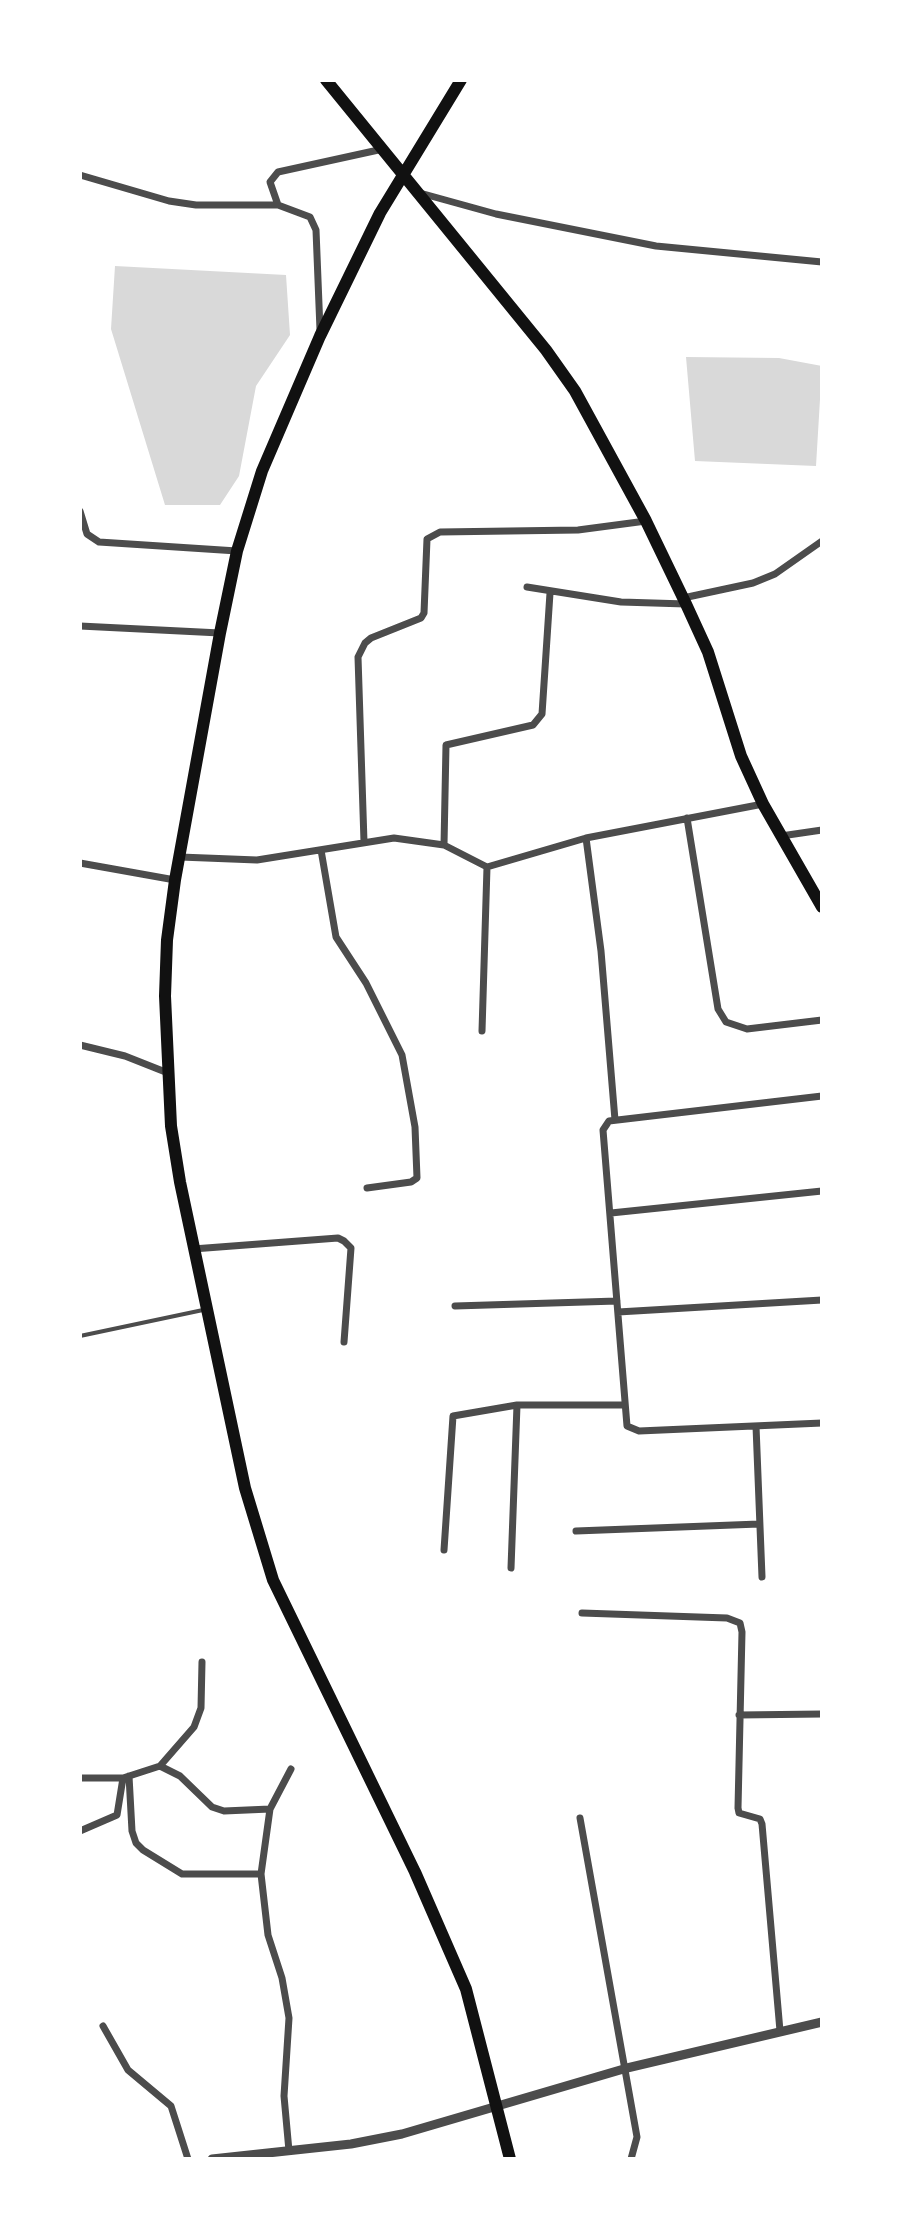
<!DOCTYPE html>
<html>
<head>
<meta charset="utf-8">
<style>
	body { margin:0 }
	#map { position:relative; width:902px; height:2239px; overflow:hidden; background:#fff; font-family:"DejaVu Sans",sans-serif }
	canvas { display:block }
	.frame { position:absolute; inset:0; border:82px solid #fff; pointer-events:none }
</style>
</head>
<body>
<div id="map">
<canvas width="902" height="2239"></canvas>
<div class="frame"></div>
</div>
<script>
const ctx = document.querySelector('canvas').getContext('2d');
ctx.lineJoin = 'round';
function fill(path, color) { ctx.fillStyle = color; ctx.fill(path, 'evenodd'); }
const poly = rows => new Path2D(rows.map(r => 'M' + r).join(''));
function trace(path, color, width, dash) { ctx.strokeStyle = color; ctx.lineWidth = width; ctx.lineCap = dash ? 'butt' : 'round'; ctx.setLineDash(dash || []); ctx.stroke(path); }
const water = poly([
	[115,266,286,275,290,335,256,386,239,476,220,505,165,505,111,329],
	[686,357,779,358,822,366,816,466,695,461]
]);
const service = poly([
	[80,1336,203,1310]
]);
const minor = poly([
	[80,175,169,201,196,205,278,205,310,217,316,230,320,330],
	[420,193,496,214,656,246,822,262],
	[278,205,270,182,278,172,383,149],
	[80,511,87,534,99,542,237,551],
	[527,587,621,602,686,604],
	[683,598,753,583,775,574,822,541],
	[80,626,220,633],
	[687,818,718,1009,726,1022,747,1029,822,1020],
	[781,836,822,830],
	[586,838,601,951,615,1120],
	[364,842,358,657,365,643,371,638,421,618,424,613,427,539,440,532,578,530,646,521],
	[444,845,446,745,533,725,542,714,550,593],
	[321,850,336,937,366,983,402,1055,415,1127,417,1178,411,1182,367,1188],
	[180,857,257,860,394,838,444,845,487,867,586,838,763,804],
	[80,863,175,880],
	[482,1031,487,867],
	[80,1045,125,1056,168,1073],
	[822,1096,609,1121,603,1130,627,1426,639,1431,822,1423],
	[611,1213,822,1191],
	[193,1249,338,1238,344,1241,351,1248,344,1342],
	[455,1306,617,1301],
	[618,1312,822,1300],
	[756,1426,762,1577],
	[576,1531,759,1524],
	[444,1550,453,1416,517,1405],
	[511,1568,517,1405,625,1405],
	[582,1613,727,1618,740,1623,742,1632,738,1808,739,1813,760,1819,762,1824,780,2031],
	[739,1715,822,1714],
	[160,1766,194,1727,201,1708,202,1662],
	[129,1776,132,1831,136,1843,143,1850,182,1874,261,1874],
	[80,1778,123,1778,160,1766,180,1776,212,1807,224,1811,270,1809],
	[580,1818,637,2137,631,2159],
	[80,1831,117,1815,123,1778],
	[103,2026,128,2070,171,2106,188,2159],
	[289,2151,284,2096,289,2018,282,1978,268,1935,261,1874,270,1809,291,1769]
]);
const tertiary = poly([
	[212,2159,351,2144,402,2134,627,2068,822,2022]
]);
const trunk = poly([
	[326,80,546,350,575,391,646,521,686,604,708,652,741,756,763,804,822,907],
	[461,80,380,213,320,336,262,471,237,551,220,633,175,880,167,940,165,996,171,1126,180,1182,245,1488,273,1580,415,1872,466,1989,510,2159]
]);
fill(water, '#d9d9d9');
trace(service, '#4c4c4c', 4);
trace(minor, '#4c4c4c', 7);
trace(tertiary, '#4c4c4c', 9);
trace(trunk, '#111', 12);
</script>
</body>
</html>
